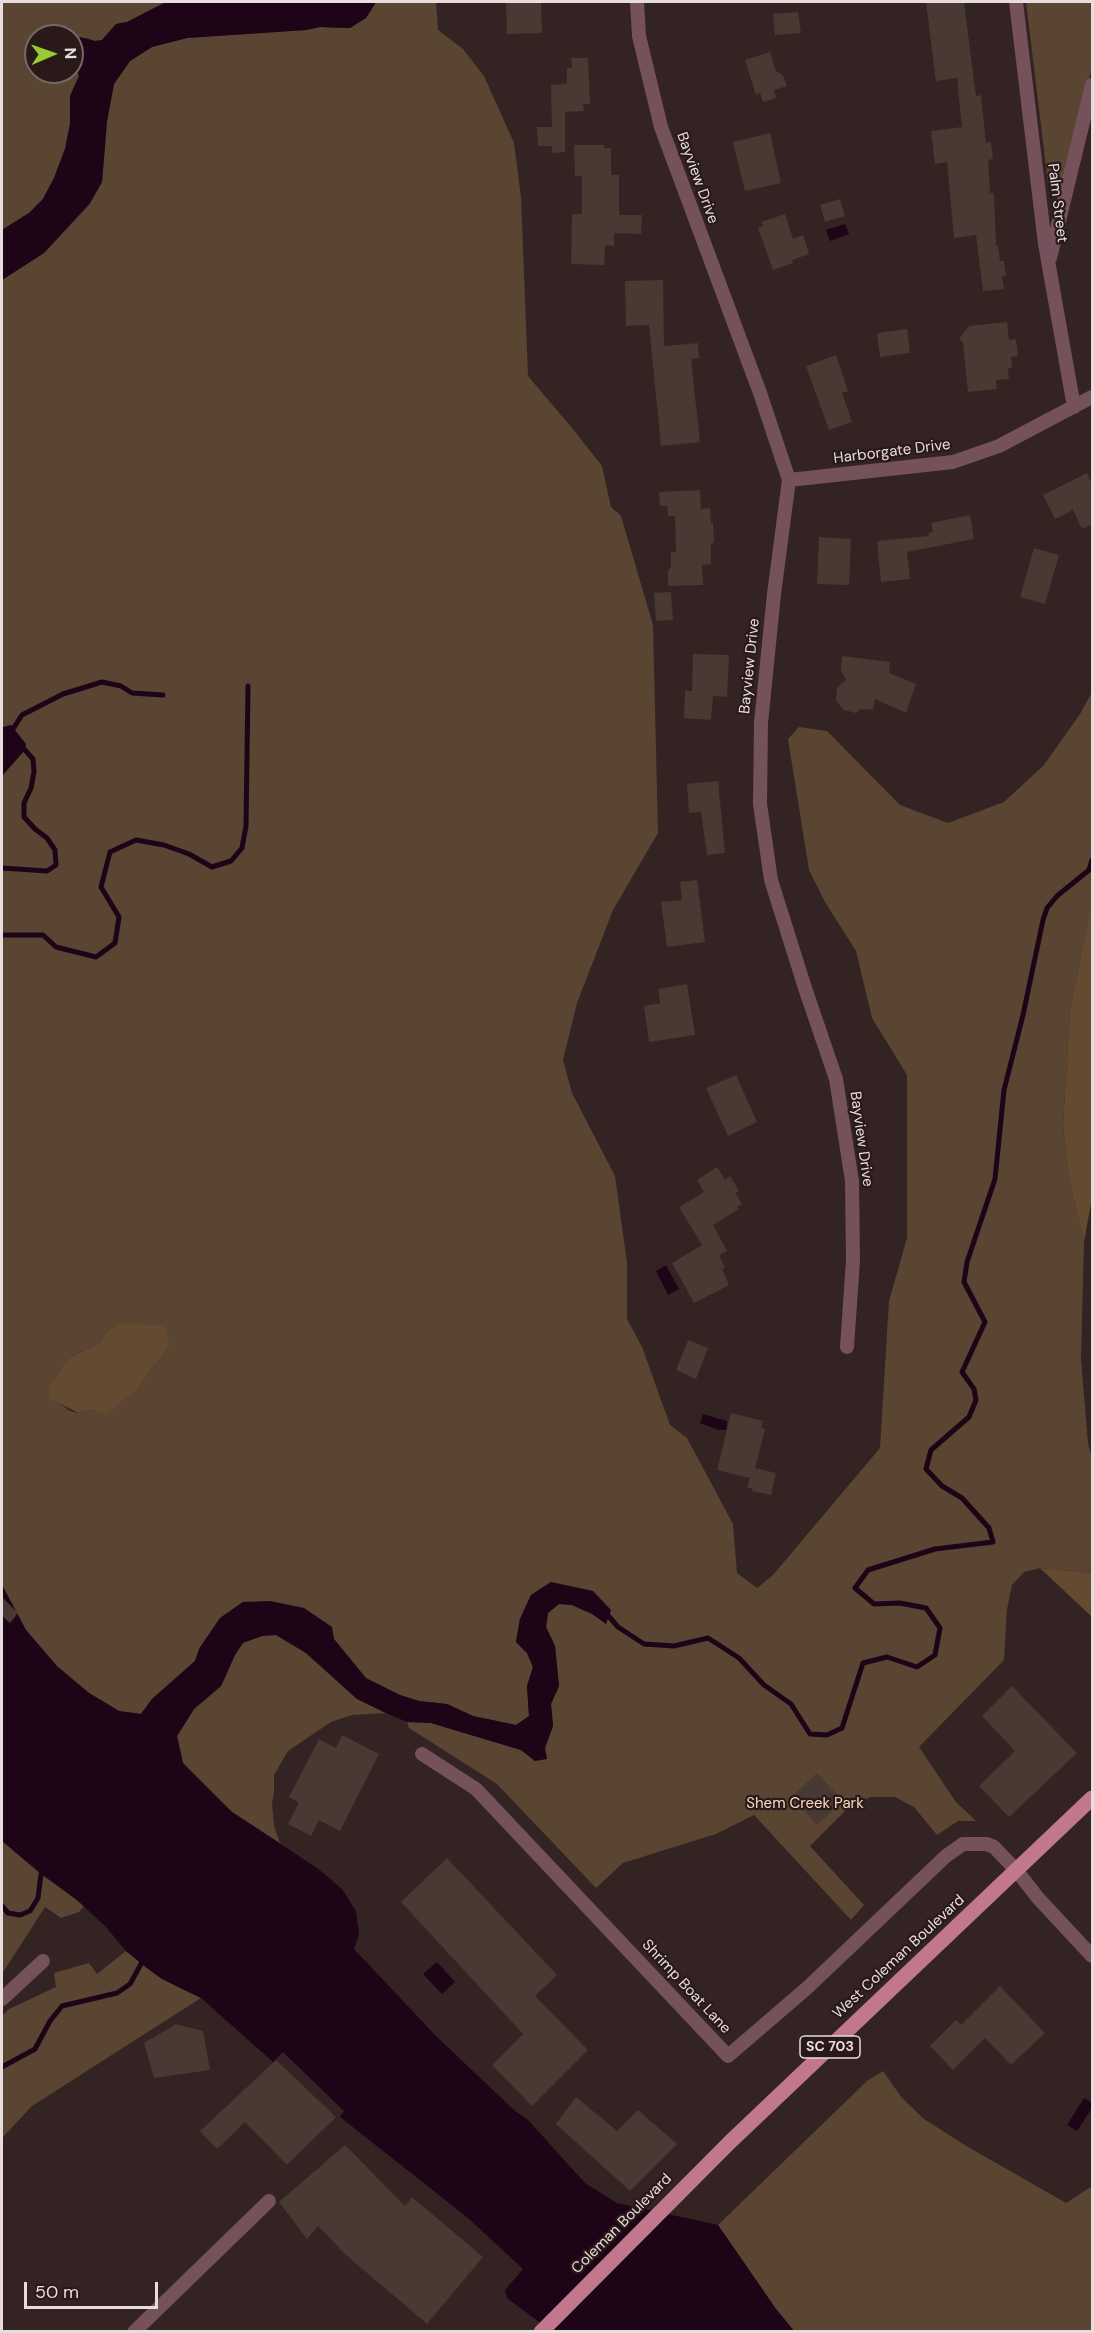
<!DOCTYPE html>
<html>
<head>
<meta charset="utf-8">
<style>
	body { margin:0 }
	#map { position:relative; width:1094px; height:2333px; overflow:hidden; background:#332323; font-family:"DM Sans",sans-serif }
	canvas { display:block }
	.frame { position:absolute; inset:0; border:3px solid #e7dddc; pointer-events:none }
	.north { position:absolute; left:24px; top:24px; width:60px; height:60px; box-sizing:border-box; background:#291a19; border:2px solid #756867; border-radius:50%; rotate:88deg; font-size:16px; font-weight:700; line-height:24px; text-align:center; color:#e7dddc }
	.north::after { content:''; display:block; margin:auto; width:21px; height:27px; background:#99cb36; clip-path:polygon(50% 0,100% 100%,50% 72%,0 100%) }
	.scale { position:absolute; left:24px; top:2282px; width:134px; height:27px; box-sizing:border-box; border:3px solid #e7dddc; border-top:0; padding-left:8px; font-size:18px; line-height:21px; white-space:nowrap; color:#e7dddc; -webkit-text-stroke:4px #291a19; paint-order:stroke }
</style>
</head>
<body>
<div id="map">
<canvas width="1094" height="2333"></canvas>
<div class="frame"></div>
<div class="north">N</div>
<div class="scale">50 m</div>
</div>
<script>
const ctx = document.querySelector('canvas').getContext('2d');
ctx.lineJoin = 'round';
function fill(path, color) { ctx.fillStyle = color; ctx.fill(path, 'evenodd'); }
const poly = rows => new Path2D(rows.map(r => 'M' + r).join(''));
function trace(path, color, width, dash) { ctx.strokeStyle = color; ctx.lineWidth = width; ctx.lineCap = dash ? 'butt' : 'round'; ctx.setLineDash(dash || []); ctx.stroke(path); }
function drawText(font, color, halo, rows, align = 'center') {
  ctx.font = font + ' "DM Sans",sans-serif'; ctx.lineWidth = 4.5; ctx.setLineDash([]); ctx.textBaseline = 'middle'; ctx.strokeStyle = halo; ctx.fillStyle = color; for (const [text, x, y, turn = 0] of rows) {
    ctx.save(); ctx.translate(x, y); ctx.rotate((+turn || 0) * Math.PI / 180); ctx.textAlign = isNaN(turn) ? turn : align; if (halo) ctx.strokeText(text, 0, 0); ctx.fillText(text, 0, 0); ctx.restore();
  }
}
const green = poly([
	[2,2,166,2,127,22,116,24,102,40,95,41,86,38,74,64,79,76,70,96,70,124,65,149,54,178,43,199,29,213,2,230],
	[36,36,72,36,72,72,36,72],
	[376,2,436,2,438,30,463,49,484,76,514,143,521,197,528,376,572,428,602,466,611,507,621,516,653,625,658,833,613,910,577,1003,563,1060,572,1093,615,1176,627,1263,627,1319,642,1347,670,1425,687,1438,733,1524,737,1573,757,1588,773,1575,880,1448,889,1301,907,1238,907,1075,872,1018,856,951,825,902,809,870,788,739,799,727,827,731,900,805,948,823,1004,802,1044,765,1080,714,1092,692,1092,898,1070,1010,1063,1125,1069,1180,1084,1242,1081,1359,1088,1443,1092,1459,1092,1573,1040,1568,1024,1572,1012,1585,1007,1609,1004,1660,919,1747,956,1802,976,1821,958,1821,937,1835,914,1807,895,1797,871,1797,850,1806,810,1846,864,1905,851,1920,754,1815,716,1834,623,1863,596,1888,497,1784,409,1728,407,1722,431,1723,521,1750,535,1761,545,1748,553,1726,551,1704,559,1686,555,1646,546,1627,548,1613,559,1604,572,1605,592,1614,606,1623,551,1582,531,1595,520,1619,516,1642,527,1653,533,1667,527,1686,529,1717,516,1725,473,1716,447,1704,419,1701,400,1695,365,1678,334,1639,243,1602,220,1618,199,1649,195,1661,152,1699,141,1714,119,1711,89,1693,57,1667,26,1630,2,1585,2,280,44,253,90,204,102,182,107,121,114,84,130,61,152,47,187,38,306,30,320,27,350,28,366,18],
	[116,1324,150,1324,170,1345,135,1392,106,1412,92,1410,79,1413,70,1411,59,1403,60,1373,70,1357,100,1343,106,1332],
	[1026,2,1092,2,1092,68,1063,179,1057,184,1048,183],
	[276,1635,306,1653,357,1699,386,1713,352,1715,331,1722,288,1751,274,1775,274,1793,272,1803,274,1826,280,1843,232,1812,201,1784,183,1763,177,1736,194,1709,221,1686,235,1655,243,1642,262,1636],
	[2,1841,84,1906,79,1912,61,1918,45,1907,2,1974],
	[126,1951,162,1979,201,1998,32,2106,2,2138,2,2016,9,2009,56,1987,54,1973,89,1963,97,1974],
	[883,2071,902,2098,924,2119,968,2147,1066,2203,1092,2186,1092,2331,794,2331,776,2309,718,2225,867,2081]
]);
const forest = poly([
	[1092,898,1092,1198,1084,1242,1069,1180,1063,1125,1070,1010],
	[136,1323,165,1326,170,1345,135,1392,106,1413,92,1410,79,1413,50,1399,49,1388,70,1357,100,1343,106,1332,116,1324],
	[1040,1568,1092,1573,1092,1617]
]);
const water = poly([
	[166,2,376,2,366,18,350,28,320,27,306,30,187,38,152,47,130,61,114,84,107,121,102,182,89,204,44,253,2,280,2,230,29,213,43,199,54,178,65,149,70,124,70,96,79,76,74,64,73,53,80,37,95,41,102,40,116,24,127,22],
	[845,224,849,234,830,241,826,230],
	[11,725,26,744,25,750,2,776,2,730,3,727],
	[666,1265,679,1289,668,1295,656,1271],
	[703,1414,727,1421,726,1430,718,1430,700,1423],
	[551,1582,593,1591,611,1610,606,1624,592,1614,572,1605,559,1604,548,1613,546,1627,555,1646,559,1686,551,1704,553,1726,545,1748,547,1759,535,1761,521,1750,431,1723,407,1722,386,1713,357,1699,306,1653,276,1635,262,1636,243,1643,235,1655,221,1686,194,1709,177,1736,183,1763,232,1812,317,1868,342,1889,356,1911,359,1934,354,1949,436,2036,514,2110,528,2120,585,2183,617,2203,718,2225,776,2309,794,2331,551,2331,507,2298,505,2290,523,2269,468,2218,340,2117,344,2111,283,2052,273,2062,201,1998,162,1979,148,1969,126,1951,106,1927,77,1900,41,1874,2,1841,2,1585,26,1630,57,1666,89,1693,119,1711,141,1714,152,1699,195,1661,199,1649,220,1618,243,1602,270,1601,304,1608,332,1627,334,1639,366,1678,400,1695,419,1701,447,1704,473,1716,516,1725,529,1716,527,1686,533,1667,527,1653,516,1642,520,1619,531,1595],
	[437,1962,455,1982,442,1994,423,1974],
	[1084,2098,1092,2103,1092,2108,1077,2131,1067,2125]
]);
const stream = poly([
	[13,729,22,715,63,694,102,682,121,686,132,693,163,695],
	[2,868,47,871,56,865,55,850,47,838,35,829,24,817,24,803,31,788,34,772,33,759,25,750],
	[2,935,43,935,56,947,96,957,115,943,119,917,101,887,110,852,136,840,164,845,189,854,212,867,231,861,242,848,246,826,248,686],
	[605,1612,618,1627,644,1644,674,1646,708,1638,739,1658,764,1685,791,1704,810,1734,827,1735,842,1728,863,1663,887,1657,917,1667,935,1655,940,1628,926,1608,900,1603,874,1604,855,1588,868,1570,935,1549,993,1542,989,1528,962,1498,942,1486,926,1469,931,1450,969,1417,976,1400,974,1389,962,1372,985,1322,964,1282,967,1262,995,1179,1004,1090,1023,1015,1043,920,1047,908,1057,896,1089,870,1092,860],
	[2,1906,8,1913,20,1915,30,1911,38,1898,41,1874],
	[2,2067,35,2049,50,2021,62,2006,117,1993,130,1984,141,1964]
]);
const building = poly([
	[506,2,541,2,542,33,507,34],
	[926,2,964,2,976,96,981,95,986,143,991,142,993,159,988,160,990,193,994,193,996,246,998,246,1000,261,1004,261,1006,276,1002,277,1004,289,983,291,976,235,954,238,947,162,935,164,931,131,962,127,957,78,936,81],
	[798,12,801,33,775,35,773,14],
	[770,52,776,71,783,75,787,86,774,90,776,98,763,102,760,93,756,95,745,60],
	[571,58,588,58,590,104,583,104,584,111,565,112,565,152,552,153,552,146,538,146,537,127,552,127,551,85,567,84,567,68,572,68],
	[770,133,781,183,745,191,733,142],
	[574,145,604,145,604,148,611,148,611,175,619,175,619,215,642,215,641,234,614,233,614,246,605,245,604,265,571,264,572,214,582,214,582,176,575,176],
	[840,199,845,216,825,222,820,205],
	[785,214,793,239,803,235,809,254,792,260,793,263,773,270,758,228,763,226,761,222],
	[663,280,664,346,698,343,699,358,691,359,700,442,661,446,649,325,626,326,625,281],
	[1007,322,1009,340,1016,339,1018,356,1011,357,1012,368,1008,368,1009,379,996,380,997,389,968,392,963,343,959,339,969,326],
	[907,329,910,353,880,357,877,333],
	[836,355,848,391,842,393,852,422,829,430,806,366],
	[1087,473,1092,484,1092,524,1082,529,1072,508,1071,511,1055,519,1043,495],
	[700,490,701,509,710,508,711,523,713,523,714,543,711,543,711,564,702,565,703,585,668,586,668,571,671,567,671,552,676,552,675,516,668,516,667,506,660,506,659,492],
	[970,515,974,539,907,552,910,579,881,582,877,541,929,536,928,533,933,532,931,523],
	[819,537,851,539,849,585,817,584],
	[1034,548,1059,555,1045,604,1020,597],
	[671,592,673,620,656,621,654,593],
	[693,654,729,655,727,697,713,696,711,720,684,718,685,691,692,691],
	[842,656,890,662,889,673,916,684,906,713,875,699,873,710,861,709,856,713,844,710,836,701,837,688,846,680,841,671],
	[718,781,725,853,707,855,701,812,689,813,687,784],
	[697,880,705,942,667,947,661,902,682,900,680,882],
	[687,984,695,1035,649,1042,644,1006,660,1003,658,989],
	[736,1075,757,1122,728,1136,706,1088],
	[717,1167,725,1180,730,1176,739,1191,735,1193,742,1204,737,1207,739,1209,713,1225,727,1251,719,1255,725,1268,722,1269,729,1285,694,1303,672,1263,702,1245,679,1207,704,1192,697,1180],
	[688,1340,708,1348,696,1379,676,1370],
	[731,1413,763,1421,761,1428,765,1429,755,1468,776,1473,771,1495,752,1491,753,1489,747,1487,750,1478,717,1470],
	[2,1597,18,1613,10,1623,2,1616],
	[1012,1686,1077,1753,1009,1817,979,1786,1015,1751,982,1716],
	[342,1735,379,1754,340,1831,319,1820,311,1836,288,1824,299,1803,289,1797,319,1739,336,1748],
	[817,1773,843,1801,817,1825,791,1797],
	[447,1858,557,1975,535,1996,588,2050,532,2106,492,2065,523,2034,401,1902],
	[1000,1986,1045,2033,1011,2065,985,2038,953,2070,930,2046,956,2020,961,2025],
	[176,2024,203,2031,210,2070,154,2078,144,2043],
	[276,2060,336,2117,287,2165,245,2122,217,2149,200,2131],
	[576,2097,617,2131,638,2110,677,2144,630,2191,556,2124],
	[345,2145,405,2206,412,2197,483,2257,427,2324,346,2255,318,2226,307,2239,279,2202]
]);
const minor = poly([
	[637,2,639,36,661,127,760,393,789,480,774,594,761,723,760,804,771,880,805,988,836,1079,852,1181,853,1260,847,1347],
	[1016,2,1045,244,1074,407],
	[1050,258,1092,85],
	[789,480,953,462,999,446,1092,397],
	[422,1754,476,1789,728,2056,807,1988,946,1856,963,1844,987,1844,994,1847,1017,1871,1038,1898,1092,1956],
	[2,1999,43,1961],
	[134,2332,269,2201]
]);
const primary = poly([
	[541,2332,730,2142,1092,1798]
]);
const shields = [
	[830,2047,60]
];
const shieldNames = [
	["SC 703",830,2047]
];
const streetNames = [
	["Bayview Drive",697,178,70],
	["Palm Street",1057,203,83],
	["Harborgate Drive",892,452,-7],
	["Bayview Drive",750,666,-84],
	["Bayview Drive",861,1139,82],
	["West Coleman Boulevard",899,1957,-43],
	["Shrimp Boat Lane",686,1987,47],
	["Coleman Boulevard",622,2224,-45]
];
const parkNames = [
	["Shem Creek Park",805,1804]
];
fill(green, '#594532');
fill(forest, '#644a31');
fill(water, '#1d0517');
trace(stream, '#1d0517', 5);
fill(building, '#483933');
trace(minor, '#75515b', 14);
trace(primary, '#c1788e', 15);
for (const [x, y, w] of shields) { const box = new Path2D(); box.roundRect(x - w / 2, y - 11, w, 22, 4.5); ctx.fillStyle = '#291a19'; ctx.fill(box); trace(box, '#e7dddc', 1.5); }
drawText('bold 14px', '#e7dddc', null, shieldNames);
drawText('15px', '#e7dddc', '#291a19', streetNames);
drawText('15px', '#f9dac0', '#291a19', parkNames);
</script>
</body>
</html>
